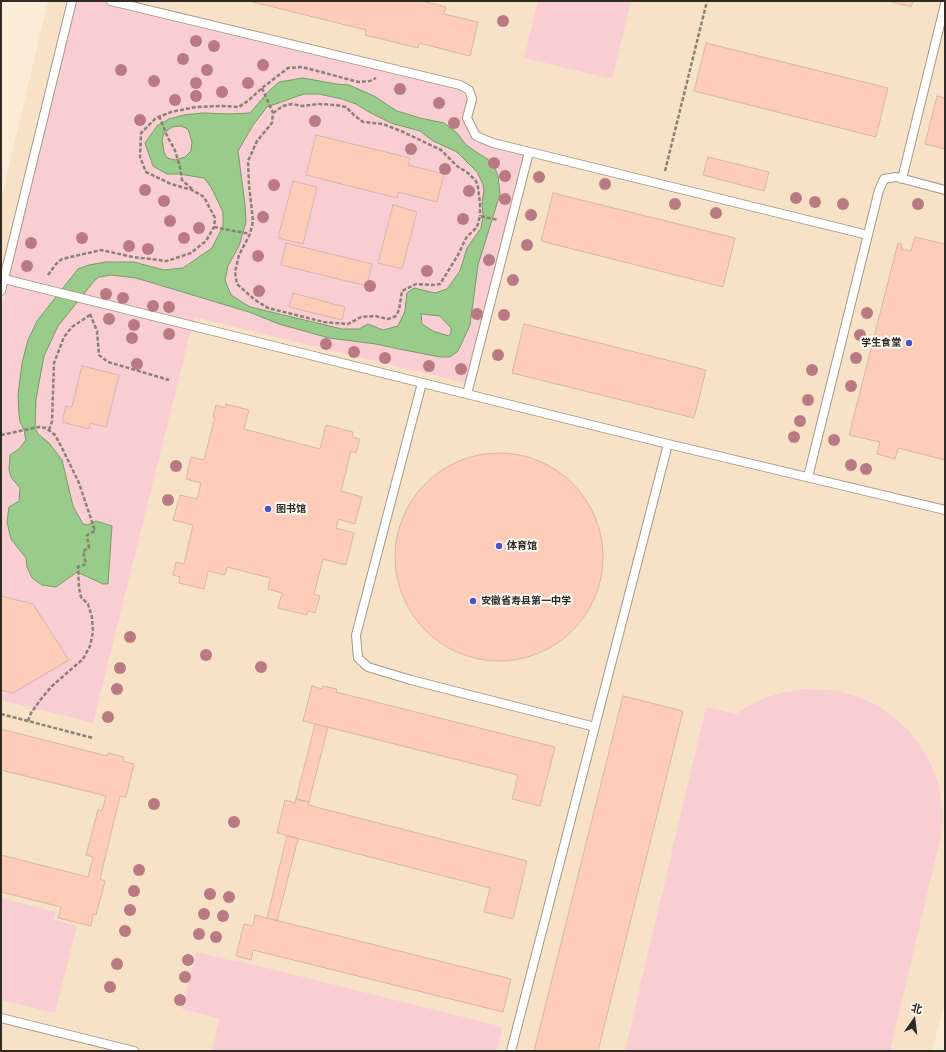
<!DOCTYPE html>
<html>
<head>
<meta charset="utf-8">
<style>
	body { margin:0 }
	#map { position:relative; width:946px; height:1052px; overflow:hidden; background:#fbecd8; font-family:"Golos Text","Noto Sans SC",sans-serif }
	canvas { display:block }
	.frame { position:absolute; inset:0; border:2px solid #2e2921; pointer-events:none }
	.north { position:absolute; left:894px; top:1000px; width:40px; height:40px; -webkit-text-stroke:3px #fefbf7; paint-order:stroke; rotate:14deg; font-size:11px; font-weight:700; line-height:16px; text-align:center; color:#2e2921 }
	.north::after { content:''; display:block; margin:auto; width:14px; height:18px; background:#2e2921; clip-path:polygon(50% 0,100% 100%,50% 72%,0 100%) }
</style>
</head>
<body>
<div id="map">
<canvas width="946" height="1052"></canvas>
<div class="frame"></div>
<div class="north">北</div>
</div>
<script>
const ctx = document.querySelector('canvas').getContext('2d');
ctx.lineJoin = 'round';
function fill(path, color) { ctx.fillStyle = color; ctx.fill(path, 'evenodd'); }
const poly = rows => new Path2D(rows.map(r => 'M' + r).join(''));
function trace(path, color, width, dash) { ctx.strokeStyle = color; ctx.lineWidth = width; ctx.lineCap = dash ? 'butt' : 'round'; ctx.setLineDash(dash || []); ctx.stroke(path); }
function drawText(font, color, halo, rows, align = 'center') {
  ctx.font = font + ' "Golos Text","Noto Sans SC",sans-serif'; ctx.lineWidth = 4; ctx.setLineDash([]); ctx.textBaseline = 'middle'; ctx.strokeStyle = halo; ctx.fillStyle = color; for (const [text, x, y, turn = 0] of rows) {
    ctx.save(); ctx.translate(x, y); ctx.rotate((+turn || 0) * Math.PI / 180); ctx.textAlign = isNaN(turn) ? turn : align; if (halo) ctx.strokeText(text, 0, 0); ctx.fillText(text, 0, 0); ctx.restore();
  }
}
const built = poly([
	[48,1,945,1,945,1002,932,1051,1,1051,1,199]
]);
const green = poly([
	[77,1,100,1,458,88,463,94,467,100,462,120,475,141,525,156,466,383,194,317,93,723,1,700,1,310],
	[538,1,631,1,612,79,524,58],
	[804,689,828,690,842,692,861,698,878,706,894,717,908,730,920,745,930,762,937,780,941,798,943,817,941,836,890,1051,625,1051,706,707,736,714,750,705,767,697,785,692],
	[1,898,56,912,54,920,77,926,55,1013,1,1000],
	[196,952,234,961,235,960,503,1027,497,1051,212,1050,220,1019,182,1009]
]);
const water = poly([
	[303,78,336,84,349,85,374,96,397,111,420,118,444,123,457,133,466,145,493,163,498,176,500,194,478,265,470,325,458,351,450,357,440,357,399,349,376,344,329,338,279,324,249,312,136,278,111,275,99,277,95,280,58,326,44,356,36,399,35,428,38,434,49,443,62,460,73,506,83,524,88,525,96,521,112,526,108,584,103,584,77,572,56,587,42,585,32,578,27,567,26,558,11,539,7,522,9,507,19,501,20,488,11,477,9,470,10,455,19,449,26,440,24,430,20,422,19,414,18,395,22,363,28,340,37,321,78,269,89,265,106,262,134,262,164,270,183,268,212,248,223,226,223,212,211,187,204,178,179,174,167,174,153,166,145,143,157,126,169,119,184,115,203,113,229,114,250,113,269,91,279,82,303,78],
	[304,94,319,94,342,99,356,104,369,112,391,123,420,131,433,141,457,152,477,172,483,184,484,191,482,202,483,216,481,228,467,248,460,271,447,289,435,293,414,288,407,293,405,311,398,326,383,330,368,324,359,329,342,329,250,307,231,295,225,280,228,266,239,246,246,222,245,205,238,151,253,125,267,107,304,94],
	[181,126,188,129,192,142,191,151,185,157,175,160,167,158,164,152,162,140,164,133,172,127,181,126],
	[421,314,440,316,451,328,451,332,449,336,433,331,425,326,422,324,421,314]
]);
const building = poly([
	[249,1,422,1,446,7,444,14,478,22,470,56,419,43,418,48,365,35,366,30,249,1],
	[888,1,913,1,911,7,888,1],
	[706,43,888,88,876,137,694,91,706,43],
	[937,96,945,98,945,149,925,144,937,96],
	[316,135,410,158,408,165,444,174,437,202,398,192,397,198,306,175,316,135],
	[708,157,769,172,764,191,703,175,708,157],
	[293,181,317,187,303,244,278,238,293,181],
	[553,193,735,238,723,287,541,241,553,193],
	[393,205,417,212,402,269,378,263,393,205],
	[915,237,945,244,945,460,898,448,895,459,877,454,880,442,849,435,898,243,902,244,901,249,911,251,915,237],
	[286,243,372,264,367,286,281,265,286,243],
	[293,293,345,307,342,320,289,307,293,293],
	[524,324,706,370,694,418,512,373,524,324],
	[82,366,119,375,106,427,90,423,89,429,62,422,66,406,72,407,82,366],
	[226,404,249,410,244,429,320,449,326,425,353,432,352,437,360,439,356,453,351,451,341,491,362,497,355,524,338,519,336,528,354,533,346,565,323,559,314,594,320,596,315,613,308,611,307,615,278,608,282,593,268,589,270,578,227,567,225,575,208,571,204,589,179,583,180,577,173,575,176,562,184,564,193,525,173,520,180,495,197,499,201,483,186,479,191,457,204,460,215,417,213,417,216,405,225,408,226,404],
	'395 557a104 104 0 1 1 208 0a104 104 0 1 1-208 0Z',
	[1,596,33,604,69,660,13,693,1,690,1,596],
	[312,686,322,689,323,686,337,689,336,692,555,747,540,806,512,799,518,775,303,721,312,686],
	[623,696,683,711,598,1051,534,1051,623,696],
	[315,724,328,727,309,802,296,799,315,724],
	[1,729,107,756,108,753,124,757,123,761,134,764,126,797,120,796,100,879,105,881,96,915,93,914,91,926,58,918,61,907,1,892,1,855,88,877,93,857,86,855,98,810,102,811,106,796,1,770,1,729],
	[296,799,309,802,308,805,527,861,513,919,484,912,490,888,277,833,285,800,295,803,296,799],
	[287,836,298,839,277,921,267,918,287,836],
	[255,915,511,979,503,1012,253,950,251,960,236,956,244,924,253,926,255,915]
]);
const path = poly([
	[262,88,273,113,272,123,257,141,248,161,249,185,253,221,250,234,239,255,235,272,237,284,255,300,268,308,324,322,348,324,361,317,375,316,388,319,396,316,399,310,402,291,416,284,432,285,440,284,458,255,466,238,477,227,480,216,498,220],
	[273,113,283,106,292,104,302,106,319,104,336,105,346,107,354,115,363,122,383,124,401,131,441,150,457,166,468,173,476,181,478,187,480,204,480,216],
	[159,116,168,138,174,148,177,157,180,167,182,180,192,189],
	[665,171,707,1],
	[214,227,250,234],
	[48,275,56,264,62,259,101,250,133,257,167,261,191,253,206,241,214,227,215,218,204,197,192,190,171,184,146,172,140,157,141,133,156,118,171,112,196,107,221,106,239,107,249,100,262,88,288,68,302,67,359,82,370,81,376,78],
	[90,314,97,331,99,355,108,362,169,380],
	[49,430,52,421,54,363,64,337,72,327,90,315],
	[1,435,39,427,46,428,55,435,62,448,79,483,95,531,87,535,89,548,83,551,86,564,78,567,79,588,81,597,88,604,92,617,93,632,90,646,83,659,52,686,41,699,31,713,28,721],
	[1,714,93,738]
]);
const service = poly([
	[111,1,460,85,469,90,472,99,467,118,476,136,493,143,868,235],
	[902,179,945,4],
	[4,279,668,444,945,510],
	[1,291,72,1],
	[422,383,356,635,358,658,368,667,411,680,595,727],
	[467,394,529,152],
	[808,477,879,190,884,179,896,177,945,190],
	[1,1018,134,1051],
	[511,1051,668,444]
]);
const trees = [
	[503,21],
	[196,41],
	[214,46],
	[183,59],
	[263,65],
	[121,70],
	[207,70],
	[154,81],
	[196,83],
	[248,83],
	[400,89],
	[222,92],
	[196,96],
	[175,100],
	[439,103],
	[140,120],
	[315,121],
	[454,123],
	[411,149],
	[494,163],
	[445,169],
	[505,176],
	[539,177],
	[605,184],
	[274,185],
	[145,190],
	[469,191],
	[796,198],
	[505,199],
	[164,201],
	[815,202],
	[675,204],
	[843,204],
	[918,204],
	[716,213],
	[531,215],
	[263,217],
	[463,219],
	[170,221],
	[199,228],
	[82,238],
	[184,238],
	[31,243],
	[527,245],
	[129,246],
	[148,249],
	[258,256],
	[489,260],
	[27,266],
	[427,271],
	[513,280],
	[370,286],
	[259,291],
	[106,294],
	[123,298],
	[153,306],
	[169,307],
	[867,313],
	[477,314],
	[504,315],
	[109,319],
	[134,325],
	[169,334],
	[860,335],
	[132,338],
	[326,344],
	[354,352],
	[498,355],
	[385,358],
	[856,358],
	[137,364],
	[429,366],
	[461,369],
	[812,370],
	[851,386],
	[808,400],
	[800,421],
	[794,437],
	[834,440],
	[851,465],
	[176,466],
	[866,469],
	[168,500],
	[130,637],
	[206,655],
	[261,667],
	[120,668],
	[117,689],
	[108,717],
	[154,804],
	[234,822],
	[139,870],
	[134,891],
	[210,894],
	[229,897],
	[130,910],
	[204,914],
	[223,916],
	[125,931],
	[199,934],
	[216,937],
	[188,960],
	[117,964],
	[185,977],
	[110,987],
	[180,1000]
];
const markers = [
	[909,343,4,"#4953c8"],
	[268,509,4,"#4953c8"],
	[499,546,4,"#4953c8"],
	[473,601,4,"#4953c8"]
];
const poiNames = [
	["学生食堂",901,343,"right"],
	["图书馆",276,509],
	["体育馆",507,546],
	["安徽省寿县第一中学",481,601]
];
fill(built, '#f7e2c8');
fill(green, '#f9ced3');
fill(water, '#99cc8b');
trace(water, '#799b6b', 1);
fill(building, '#feccb8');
trace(building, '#d2b9af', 1);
trace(service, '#a69885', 10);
trace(path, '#8b8174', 2.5, [4, 2]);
trace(service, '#fff', 8);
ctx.fillStyle = '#b97b81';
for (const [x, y] of trees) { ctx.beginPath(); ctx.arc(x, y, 6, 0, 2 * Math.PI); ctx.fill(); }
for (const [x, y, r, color] of markers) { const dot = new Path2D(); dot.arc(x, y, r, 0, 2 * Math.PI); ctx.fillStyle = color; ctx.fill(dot); trace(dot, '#fefbf7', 1.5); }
drawText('bold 10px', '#2e2921', '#fefbf7', poiNames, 'left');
</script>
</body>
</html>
